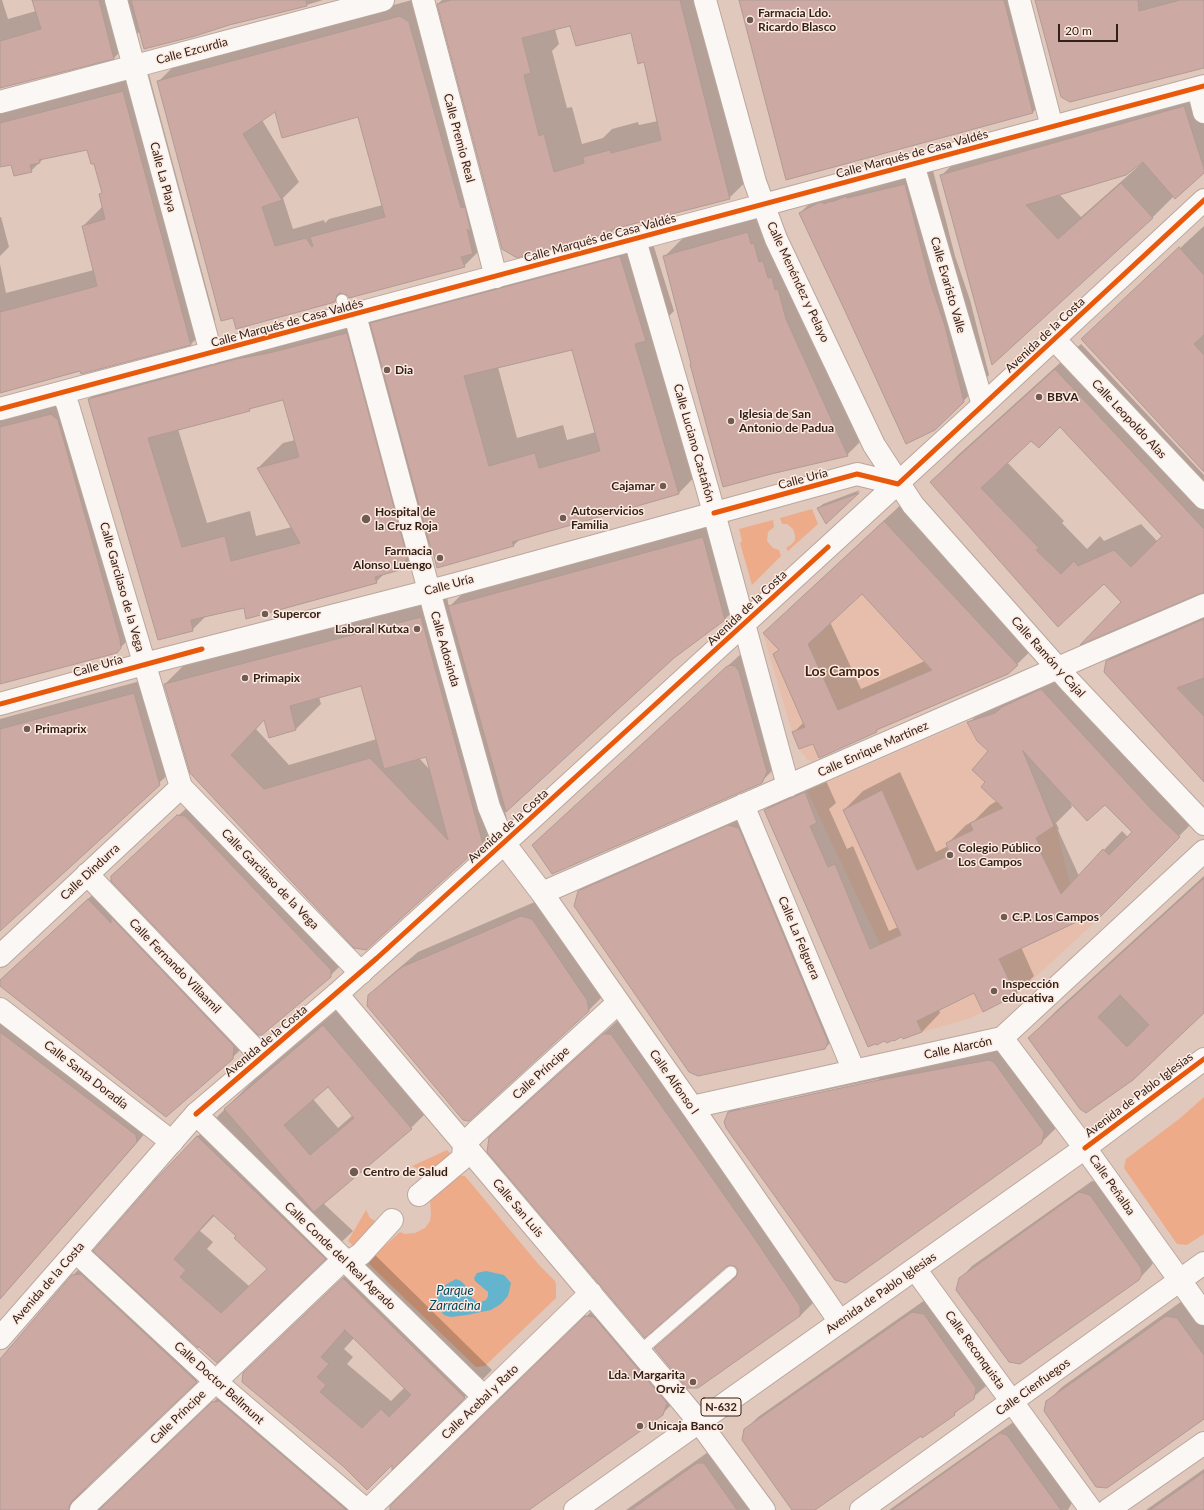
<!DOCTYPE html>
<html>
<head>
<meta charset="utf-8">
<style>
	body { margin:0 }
	#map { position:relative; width:1204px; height:1510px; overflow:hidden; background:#e1c8bc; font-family:Lato,sans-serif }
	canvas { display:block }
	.scale { position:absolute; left:1058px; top:24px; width:60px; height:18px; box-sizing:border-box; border:2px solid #322118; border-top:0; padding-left:5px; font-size:12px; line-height:14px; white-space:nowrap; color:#322118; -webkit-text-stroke:3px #fdeae1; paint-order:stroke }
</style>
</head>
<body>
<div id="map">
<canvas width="1204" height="1510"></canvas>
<div class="scale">20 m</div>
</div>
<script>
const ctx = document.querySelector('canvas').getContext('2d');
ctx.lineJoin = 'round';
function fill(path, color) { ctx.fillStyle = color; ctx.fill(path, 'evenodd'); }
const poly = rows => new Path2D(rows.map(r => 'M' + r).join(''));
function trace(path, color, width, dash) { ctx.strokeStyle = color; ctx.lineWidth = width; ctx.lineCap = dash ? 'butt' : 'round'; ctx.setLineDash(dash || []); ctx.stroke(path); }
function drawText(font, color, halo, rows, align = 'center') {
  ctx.font = font + ' Lato,sans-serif'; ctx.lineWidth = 3; ctx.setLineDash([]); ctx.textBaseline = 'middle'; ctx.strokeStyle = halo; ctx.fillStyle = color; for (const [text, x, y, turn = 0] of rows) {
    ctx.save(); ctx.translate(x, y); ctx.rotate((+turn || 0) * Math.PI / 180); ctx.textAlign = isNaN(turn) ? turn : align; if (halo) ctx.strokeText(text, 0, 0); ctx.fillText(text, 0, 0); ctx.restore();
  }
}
const built = poly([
	[862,594,956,696,812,761,807,760,806,757,801,752,792,732,763,633,817,636],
	[967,722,976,741,1045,803,1056,827,1070,884,1084,913,1093,924,1016,995,971,1018,922,1032,807,791]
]);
const green = poly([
	[812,509,818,524,788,551,786,548,792,544,795,540,795,535,793,529,787,524,782,524,780,518],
	[773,520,774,527,768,532,767,541,773,548,779,550,781,556,752,585,740,543,742,541,739,529],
	[1204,1097,1204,1234,1187,1245,1177,1244,1124,1168,1126,1159,1179,1119],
	[447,1150,453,1156,423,1178,420,1170,412,1166],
	[458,1175,465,1176,540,1266,555,1281,556,1285,556,1298,485,1366,476,1367,367,1262,400,1232,405,1234,415,1233,425,1228,430,1221,431,1214,430,1201],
	[366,1210,370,1218,379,1223,357,1249,348,1241]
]);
const water = poly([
	[486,1271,504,1275,511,1283,508,1296,501,1304,491,1310,467,1315,451,1317,444,1315,441,1311,437,1306,437,1294,445,1285,456,1279,461,1281,466,1286,472,1298,476,1301,481,1302,486,1300,488,1296,488,1292,475,1281,474,1278,477,1273]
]);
const shadow = poly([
	[0,0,2,0,8,19,36,11,33,0,323,0,303,6,140,31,114,58,0,86],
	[412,0,482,248,464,266,347,294,343,293,335,301,237,328,158,82,176,64],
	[275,110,358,116,383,205,329,219,325,223,324,220,293,229,283,198,299,182,262,120],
	[442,0,715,0,758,170,729,198,615,228,612,231,517,257,438,4],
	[571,25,631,31,644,61,658,121,639,125,638,122,612,129,603,138,582,144,572,107,567,108,552,51,559,44,555,29],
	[740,0,1031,0,1054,90,1033,112,787,179],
	[1036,0,1204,0,1204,67],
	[147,67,215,320,191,344,82,373,81,370,0,392,0,264,6,293,94,270,83,226,103,206,100,194,103,191,94,162,87,149,44,158,31,171,11,163,0,166,0,105],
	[1204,85,1204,171,1174,196,1152,218,992,363,941,176,963,154],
	[1140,163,1141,164,1081,217,1059,194],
	[930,159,955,256,970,300,989,375,935,430,800,213,825,188],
	[771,208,791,255,795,254,799,267,802,266,810,295,871,431,847,455,692,364,664,257,688,233],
	[0,217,1,217,9,247,0,256],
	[1204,226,1204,471,1082,339],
	[648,228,674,311,664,321,707,464,679,493,520,539,513,546,430,543,407,567,385,573,376,582,244,606,207,615,192,630,89,399,114,374],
	[572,349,596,432,567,440,563,425,517,438,498,367],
	[283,399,295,440,283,443,258,468,292,527,256,536,250,511,207,523,178,429,249,410,253,407],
	[1081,344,1204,475,1204,592,1123,602,1104,583,1058,626,931,482,957,456],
	[1060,426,1164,536,1158,542,1141,524,1104,541,1100,536,1087,549,1062,523,1064,521,1007,462,1031,439],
	[67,399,132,636,116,652,0,683,0,416],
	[860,490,858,492,826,523,818,508,823,504],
	[907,499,1040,642,1008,673,881,727,876,731,813,742,793,733,804,722,780,649,787,611],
	[863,592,925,661,861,689,830,622],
	[720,522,741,603,725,619,673,657,505,811,507,819,482,844,366,949,165,684,190,659,446,593,449,607,466,590],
	[362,685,377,739,289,765,256,729,265,719,296,729,321,704,319,697],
	[426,756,430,770,419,758],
	[1204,604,1204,781,1107,661,1135,633],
	[743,652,777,766,761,782,533,845],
	[1060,671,1197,818,1098,918,1093,913,1021,947,1034,976,1016,994,984,1010,975,992,939,1009,940,1013,922,1032,765,810,784,792,823,774,836,803,829,809,847,849,853,846,889,931,898,927,844,810,863,791,900,772,936,852,948,846,947,844,966,825,974,821,990,805,997,801,987,782,990,751,969,723,987,704],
	[1070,801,1105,803,1133,832,1128,837,1122,831,1079,876,1058,830,1059,829,1056,823,1072,807],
	[148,679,173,770,0,930,0,719],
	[191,804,342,964,330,976,125,864],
	[744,811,840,1033,825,1048,579,891,595,876],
	[1204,876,1204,1012,1132,1080,1029,1038,1057,1010],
	[101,887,245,1045,232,1058,0,985,0,981,10,971],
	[537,901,603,996,588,1011,369,996,384,981,418,952],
	[351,998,439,1100,411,1128,323,1203,353,1231,217,1362,147,1299,146,1301,214,1364,88,1485,86,1488,86,1495,102,1505,108,1502,230,1386,237,1385,382,1510,0,1510,0,1361,73,1275,90,1258,101,1257,157,1179,198,1136,253,1081],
	[328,1086,353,1115,338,1128,313,1099],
	[215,1215,237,1236,268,1269,249,1286,207,1249,213,1242,200,1231],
	[0,1009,149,1129,0,1299],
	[617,1021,624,1021,813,1293,813,1303,800,1316,655,1349,668,1336,737,1275,739,1271,737,1266,503,1124],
	[1005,1045,1057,1127,1041,1143,729,1112,745,1097],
	[879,1079,879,1081,740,1110,740,1108],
	[1092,1181,1102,1183,1154,1261,1151,1266,1139,1279,960,1279,972,1266],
	[371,1251,492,1370,464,1398,393,1463,244,1373],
	[354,1338,405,1387,391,1401,347,1364,353,1357,344,1349],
	[925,1300,988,1376,986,1386,954,1414,922,1434,813,1510,793,1510,745,1430,758,1417],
	[1182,1301,1204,1321,1204,1418,1047,1402,1062,1387],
	[599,1304,675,1401,662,1414,527,1510,395,1510,404,1494],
	[1012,1423,1018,1424,1073,1501,1068,1510,889,1510],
	[711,1450,759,1510,626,1510],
	[1204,1469,1204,1510,1146,1510]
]);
const building = poly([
	[32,0,99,0,114,59,0,88,0,41,41,29,32,0],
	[131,0,306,0,307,6,229,25,195,36,144,49,131,0],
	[451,0,680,0,730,199,629,225,611,230,612,232,517,258,502,249,437,4,451,0],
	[570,26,576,46,631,33,638,64,644,62,661,140,611,153,610,150,583,157,584,163,554,172,544,134,539,136,524,75,531,73,522,38,570,26],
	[739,0,1004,0,1033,113,786,180,739,0],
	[1035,0,1138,0,1139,11,1180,0,1204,0,1204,68,1070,102,1061,97,1035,0],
	[400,16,409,22,461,208,465,207,471,232,467,229,473,254,461,257,465,267,349,298,347,295,340,293,337,295,335,302,236,329,233,318,221,321,157,81,400,16],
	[275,112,282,138,358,117,385,217,310,237,313,246,312,247,306,238,275,246,262,207,282,200,243,134,275,112],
	[123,91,191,345,81,374,80,371,0,393,0,312,97,286,82,226,105,219,99,194,102,193,94,164,91,164,87,150,39,160,40,163,30,165,32,172,14,176,11,165,0,167,0,123,123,91],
	[1184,106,1204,168,1204,173,1175,199,1143,162,1126,175,1026,205,1058,239,1121,183,1153,218,992,365,940,175,1184,106],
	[905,184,930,282,945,326,964,402,935,430,906,444,846,313,799,213,818,203,822,202,824,204,830,201,832,202,846,196,847,198,905,184],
	[748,232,751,244,754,243,759,262,763,261,768,278,772,277,775,290,778,289,786,319,848,456,771,474,723,487,690,364,691,364,663,256,748,232],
	[1179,247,1204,275,1204,335,1194,344,1204,355,1204,472,1081,339,1179,247],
	[620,256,646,341,635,344,679,494,512,542,514,546,437,568,433,552,432,553,370,323,620,256],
	[572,350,600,451,539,468,535,453,489,466,464,376,572,350],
	[347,333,408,559,405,560,407,568,375,577,377,583,246,619,244,608,191,620,193,631,158,640,88,399,236,359,269,353,347,333],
	[283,400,299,457,257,468,300,543,231,561,225,536,182,547,148,438,250,411,249,409,283,400],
	[1055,369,1204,529,1204,593,1199,594,1080,645,1121,602,1104,584,1058,627,930,482,1055,369],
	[1060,427,1162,536,1131,567,1114,550,1078,566,1074,561,1061,574,1036,550,1039,548,981,488,1031,441,1039,448,1060,427],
	[51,414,58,420,120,639,121,648,117,653,113,654,0,684,0,427,51,414],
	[859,493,826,524,817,508,859,493],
	[884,521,1018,665,1008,674,876,730,877,732,819,758,813,744,799,749,792,732,805,727,773,654,779,650,763,633,884,521],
	[862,594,932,670,838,710,808,644,862,594],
	[703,537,725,620,674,658,506,812,448,606,703,537],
	[421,617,483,844,366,950,354,948,190,773,164,684,421,617],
	[361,686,384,769,426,757,448,840,370,758,264,789,231,755,264,720,269,738,296,730,290,706,361,686],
	[1204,619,1204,678,1177,688,1204,716,1204,782,1104,672,1106,661,1204,619],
	[730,665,735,666,739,671,767,772,762,783,552,874,532,845,726,667,730,665],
	[1041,689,1153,811,1180,837,1098,919,1093,914,999,959,1016,995,983,1012,974,993,917,1021,922,1032,903,1039,901,1037,894,1041,893,1040,887,1043,884,1041,877,1045,875,1044,868,1047,764,810,805,792,817,823,810,826,828,867,835,864,870,949,901,935,843,810,882,790,917,870,950,855,946,843,973,830,970,823,1003,808,981,787,985,782,972,770,988,751,977,741,967,722,995,713,1002,707,1041,689],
	[1023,751,1087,821,1105,805,1132,832,1109,855,1103,849,1061,894,1039,849,1041,849,1036,838,1054,826,1023,751],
	[134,693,160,785,0,931,0,729,134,693],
	[177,815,185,816,331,970,331,977,262,1035,258,1035,111,881,111,876,177,815],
	[728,825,739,828,828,1042,825,1049,698,1076,689,1072,574,906,578,891,728,825],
	[1204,878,1204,1013,1133,1080,1086,1113,1080,1109,1028,1038,1204,878],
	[1120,995,1149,1025,1127,1047,1098,1017,1120,995],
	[88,899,111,923,111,917,234,1046,233,1059,166,1117,0,986,0,980,88,899],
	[521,916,532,919,587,1000,589,1011,469,1121,463,1120,367,1006,368,995,402,967,521,916],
	[323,1025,412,1129,314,1212,224,1109,323,1025],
	[328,1087,354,1118,310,1155,284,1125,328,1087],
	[0,1032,136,1135,137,1142,0,1299,0,1032],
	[603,1034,611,1034,755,1239,800,1306,800,1316,698,1388,687,1388,654,1348,736,1277,738,1271,736,1267,730,1265,726,1267,645,1338,487,1152,489,1137,603,1034],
	[989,1060,994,1062,1044,1132,1042,1143,846,1283,835,1280,726,1128,724,1122,728,1112,874,1081,989,1060],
	[197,1136,326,1259,217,1363,198,1346,198,1348,93,1251,156,1179,197,1136],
	[213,1215,236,1236,234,1238,267,1269,221,1313,180,1277,186,1270,174,1259,213,1215],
	[1079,1192,1090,1195,1141,1268,1142,1274,1139,1280,1020,1364,1009,1362,956,1290,959,1278,1079,1192],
	[81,1274,197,1382,72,1501,69,1506,69,1510,0,1510,0,1359,72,1275,81,1274],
	[343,1278,465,1398,392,1470,392,1465,367,1490,344,1467,242,1382,243,1373,343,1278],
	[345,1330,411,1395,389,1417,381,1409,362,1428,320,1392,326,1385,317,1377,329,1364,321,1357,345,1330],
	[912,1312,924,1314,976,1388,974,1399,954,1413,955,1415,922,1438,921,1436,815,1510,792,1510,742,1440,744,1429,912,1312],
	[585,1316,594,1317,667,1403,663,1415,529,1510,390,1510,390,1506,585,1316],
	[1166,1316,1177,1318,1204,1355,1204,1419,1107,1488,1096,1487,1044,1411,1046,1401,1166,1316],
	[219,1401,337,1502,346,1510,99,1510,212,1402,219,1401],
	[1000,1433,1007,1435,1061,1510,892,1510,1000,1433],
	[697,1463,704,1463,737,1510,631,1510,697,1463],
	[1204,1472,1204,1510,1150,1510,1180,1489,1204,1472]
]);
const lane = poly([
	[342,300,347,317],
	[640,1351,731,1272]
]);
const street = poly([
	[116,0,211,353],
	[423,0,496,277],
	[1019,0,1052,127],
	[1198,88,1204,112],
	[0,102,383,0],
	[913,164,983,405],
	[763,205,1204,86],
	[635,240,708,491,788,786],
	[355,315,435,613,489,807,504,843,542,893,692,1107,840,1322],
	[1055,340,1204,498],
	[63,393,68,406,181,787,361,973],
	[743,805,854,1071],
	[87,874,262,1057],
	[542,893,1090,654,1204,605],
	[0,956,181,787],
	[337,994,680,1399,699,1422,764,1510],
	[0,1009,172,1142],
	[1002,1038,1085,1148,1204,1314],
	[692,1107,1002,1038,1204,851],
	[196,1114,484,1397],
	[419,1195,463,1158,464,1144,476,1132,618,1003],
	[76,1252,215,1381,366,1510],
	[915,1269,1091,1510],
	[81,1510,344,1259,352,1260,361,1254,392,1220],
	[368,1510,591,1293],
	[861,1510,1204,1263],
	[1108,1510,1204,1443]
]);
const secondary = poly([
	[705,0,755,182,776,239,874,445,913,505,1070,682,1204,824],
	[0,409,763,205],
	[0,704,144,664,453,585,857,474,898,484]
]);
const primary = poly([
	[0,1338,196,1114,337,994,530,820,983,405,1204,200],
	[575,1510,1085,1148,1204,1059]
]);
const cycleway = poly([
	[0,409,1204,86],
	[714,513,857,474,898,484,1204,200],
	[0,704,202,649],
	[196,1114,377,958,828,547],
	[1085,1148,1204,1059]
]);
const markers = [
	[750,20,4,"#6f5b51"],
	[387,370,4,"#6f5b51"],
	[1039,397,4,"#6f5b51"],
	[731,421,4,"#6f5b51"],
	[663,486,4,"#6f5b51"],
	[563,518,4,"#6f5b51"],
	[366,519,5,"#6f5b51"],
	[440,558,4,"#6f5b51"],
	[265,614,4,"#6f5b51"],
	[417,629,4,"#6f5b51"],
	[245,678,4,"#6f5b51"],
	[27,729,4,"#6f5b51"],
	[950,855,4,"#6f5b51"],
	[1004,917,4,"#6f5b51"],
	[994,991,4,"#6f5b51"],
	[354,1172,5,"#6f5b51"],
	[693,1382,4,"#6f5b51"],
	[640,1426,4,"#6f5b51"]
];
const shields = [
	[721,1407,40]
];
const shieldNames = [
	["N-632",721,1407]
];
const poiNames = [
	["Farmacia Ldo.",758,13],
	["Ricardo Blasco",758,27],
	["Dia",395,370],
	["BBVA",1047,397],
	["Iglesia de San",739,414],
	["Antonio de Padua",739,428],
	["Cajamar",655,486,"right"],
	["Autoservicios",571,511],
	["Familia",571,525],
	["Hospital de",375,512],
	["la Cruz Roja",375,526],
	["Farmacia",432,551,"right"],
	["Alonso Luengo",432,565,"right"],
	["Supercor",273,614],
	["Laboral Kutxa",409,629,"right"],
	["Primapix",253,678],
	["Primaprix",35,729],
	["Colegio Público",958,848],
	["Los Campos",958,862],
	["C.P. Los Campos",1012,917],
	["Inspección",1002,984],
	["educativa",1002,998],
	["Centro de Salud",363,1172],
	["Lda. Margarita",685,1375,"right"],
	["Orviz",685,1389,"right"],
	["Unicaja Banco",648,1426]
];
const streetNames = [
	["Calle Ezcurdia",192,51,-15],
	["Calle Premio Real",459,138,75],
	["Calle Marqués de Casa Valdés",912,154,-15],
	["Calle La Playa",163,177,75],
	["Calle Marqués de Casa Valdés",600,238,-15],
	["Calle Menéndez y Pelayo",798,282,65],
	["Calle Evaristo Valle",948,285,74],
	["Calle Marqués de Casa Valdés",287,323,-15],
	["Avenida de la Costa",1045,335,-43],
	["Calle Leopoldo Alas",1129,419,47],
	["Calle Luciano Castañón",694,443,74],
	["Calle Uría",803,479,-15],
	["Calle Uría",449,585,-15],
	["Calle Garcilaso de la Vega",122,587,74],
	["Avenida de la Costa",747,608,-43],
	["Calle Adosinda",445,649,74],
	["Calle Ramón y Cajal",1048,657,48],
	["Calle Uría",98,666,-16],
	["Calle Enrique Martínez",873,749,-24],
	["Avenida de la Costa",508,826,-42],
	["Calle Dindurra",90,872,-43],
	["Calle Garcilaso de la Vega",270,879,46],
	["Calle La Felguera",799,938,67],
	["Calle Fernando Villaamil",175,966,46],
	["Avenida de la Costa",266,1041,-40],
	["Calle Alarcón",958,1048,-12],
	["Calle Príncipe",541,1073,-42],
	["Calle Santa Doradía",86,1075,38],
	["Calle Alfonso I",674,1082,55],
	["Avenida de Pablo Iglesias",1139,1095,-37],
	["Calle Peñalba",1112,1185,55],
	["Calle San Luis",518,1208,50],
	["Calle Conde del Real Agrado",340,1256,44],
	["Avenida de la Costa",48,1283,-49],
	["Avenida de Pablo Iglesias",881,1293,-35],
	["Calle Reconquista",975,1350,54],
	["Calle Doctor Bellmunt",219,1383,42],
	["Calle Cienfuegos",1033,1387,-36],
	["Calle Acebal y Rato",480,1402,-44],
	["Calle Príncipe",178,1417,-44]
];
const waterNames = [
	["Parque",455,1291],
	["Zarracina",455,1306]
];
const quarterNames = [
	["Los Campos",842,671]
];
fill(built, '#e6beab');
fill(green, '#eeab89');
fill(water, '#65b4ce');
fill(shadow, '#0003');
fill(building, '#cca9a2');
trace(building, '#b09b95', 1);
trace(lane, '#baa79d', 12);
trace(street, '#baa79d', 24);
trace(secondary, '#baa79d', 24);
trace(primary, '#baa79d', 24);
trace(lane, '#faf7f5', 11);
trace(street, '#faf7f5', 22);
trace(secondary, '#faf7f5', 22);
trace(primary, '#faf7f5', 22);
trace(cycleway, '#e8590c', 5);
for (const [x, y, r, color] of markers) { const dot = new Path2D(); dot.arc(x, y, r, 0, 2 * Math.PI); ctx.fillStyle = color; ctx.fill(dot); trace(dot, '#fdeae1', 1.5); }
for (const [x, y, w] of shields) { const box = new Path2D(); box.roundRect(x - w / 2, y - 9, w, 18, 3); ctx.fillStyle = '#fdeae1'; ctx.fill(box); trace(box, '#322118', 1); }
drawText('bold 11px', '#322118', null, shieldNames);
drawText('bold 12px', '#322118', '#fdeae1', poiNames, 'left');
drawText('12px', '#322118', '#fdeae1', streetNames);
drawText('italic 13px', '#014a60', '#fdeae1', waterNames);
drawText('bold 14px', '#411f0d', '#fdeae1', quarterNames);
</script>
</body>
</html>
